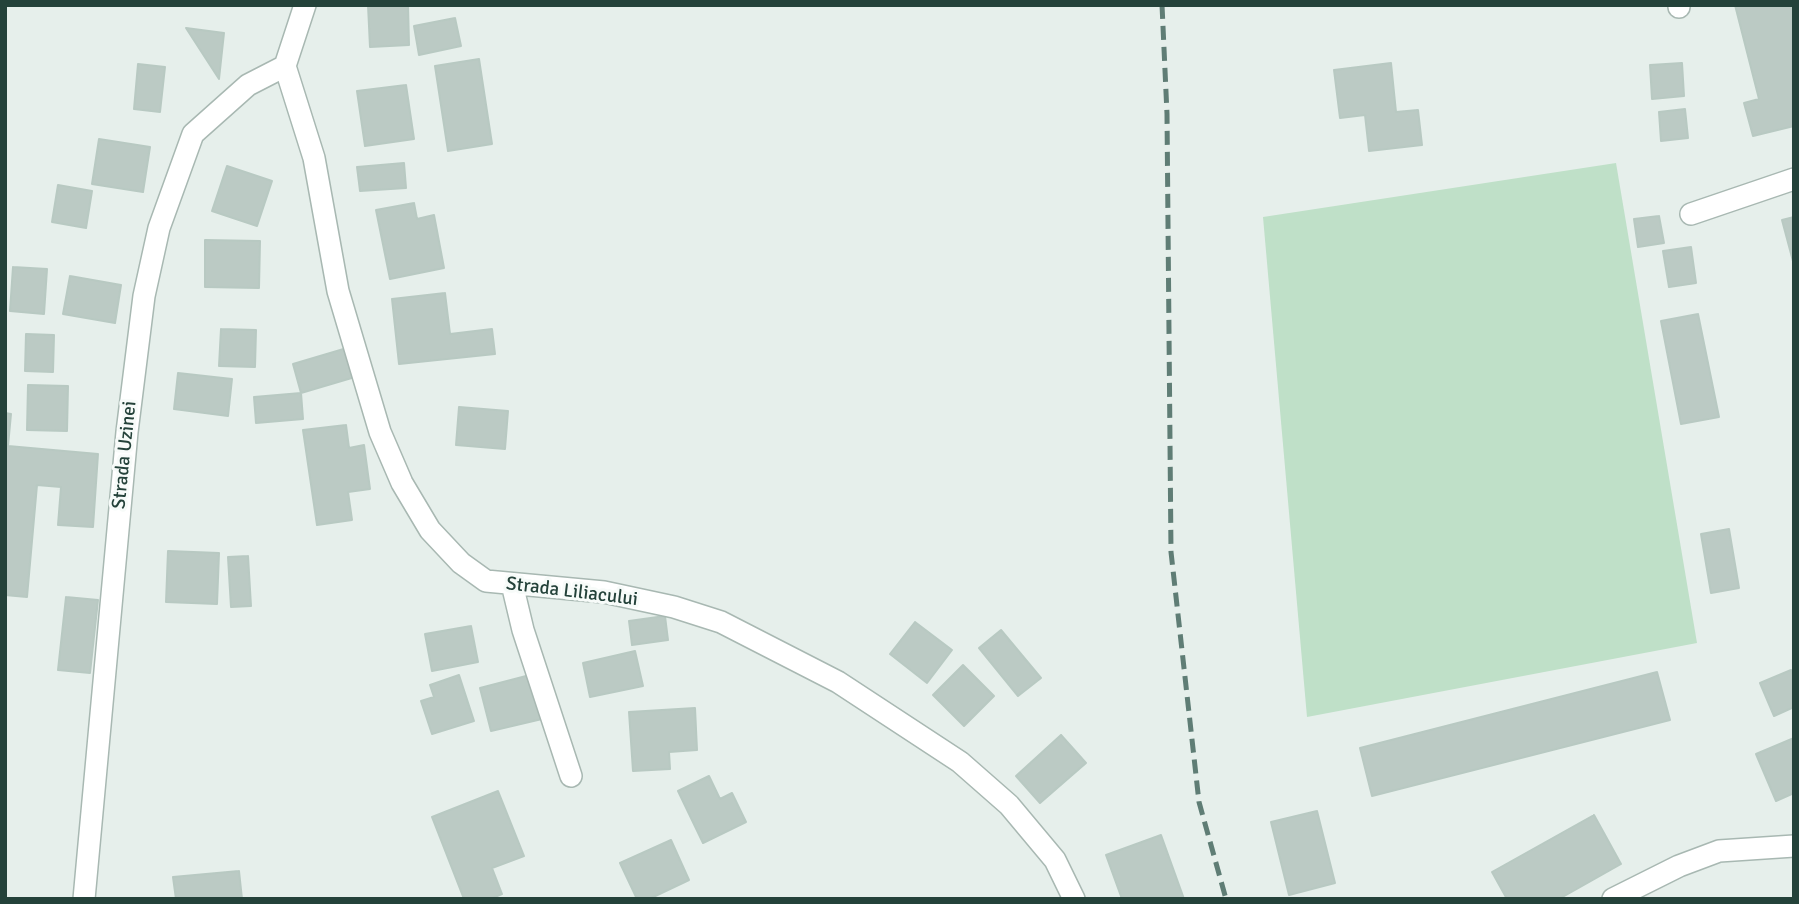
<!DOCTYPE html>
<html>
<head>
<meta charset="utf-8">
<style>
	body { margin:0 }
	#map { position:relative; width:1799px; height:904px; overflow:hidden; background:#e6efeb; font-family:Signika,sans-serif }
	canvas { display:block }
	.frame { position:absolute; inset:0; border:7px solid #24423a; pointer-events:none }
</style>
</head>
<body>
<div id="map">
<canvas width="1799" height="904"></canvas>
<div class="frame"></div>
</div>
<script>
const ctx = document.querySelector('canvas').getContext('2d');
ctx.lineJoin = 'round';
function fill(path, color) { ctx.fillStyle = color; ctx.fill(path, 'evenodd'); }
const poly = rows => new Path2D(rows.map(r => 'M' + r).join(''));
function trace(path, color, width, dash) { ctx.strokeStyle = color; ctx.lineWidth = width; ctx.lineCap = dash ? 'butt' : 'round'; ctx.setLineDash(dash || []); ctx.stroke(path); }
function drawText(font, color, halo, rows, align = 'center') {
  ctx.font = font + ' Signika,sans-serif'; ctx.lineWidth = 6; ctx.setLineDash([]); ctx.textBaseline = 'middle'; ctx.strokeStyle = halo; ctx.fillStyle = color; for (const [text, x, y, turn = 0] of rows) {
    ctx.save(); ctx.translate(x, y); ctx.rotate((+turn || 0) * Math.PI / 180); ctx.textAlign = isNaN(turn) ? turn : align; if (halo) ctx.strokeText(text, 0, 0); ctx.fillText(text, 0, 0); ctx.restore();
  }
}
const green = poly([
	[1616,163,1697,643,1307,717,1263,217]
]);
const building = poly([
	[368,5,408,5,409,45,370,47,368,5],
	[1735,5,1794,5,1794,126,1753,136,1744,103,1759,99,1735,5],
	[455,18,461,46,419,55,414,26,455,18],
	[186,28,224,33,219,79,186,28],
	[479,59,492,144,448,151,435,66,479,59],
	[1391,63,1396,112,1418,110,1422,145,1369,151,1365,115,1340,118,1334,70,1391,63],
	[1682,63,1684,96,1652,99,1650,65,1682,63],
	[138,64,165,67,160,112,134,109,138,64],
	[406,85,414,139,365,146,357,91,406,85],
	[1685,109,1688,138,1661,141,1659,112,1685,109],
	[99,139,150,147,143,192,92,184,99,139],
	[404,163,406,188,360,191,357,167,404,163],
	[227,166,272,181,257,226,212,211,227,166],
	[58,185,92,191,86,228,52,222,58,185],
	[414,203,417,219,434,215,444,268,390,279,376,210,414,203],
	[1659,216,1664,243,1638,247,1634,219,1659,216],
	[1794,217,1794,265,1782,220,1794,217],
	[205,240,260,241,259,288,205,287,205,240],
	[1691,247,1696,283,1669,287,1663,251,1691,247],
	[13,267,47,269,44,314,10,311,13,267],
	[70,276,121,285,115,323,63,314,70,276],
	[445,293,450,334,492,329,495,354,399,364,392,299,445,293],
	[1698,314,1719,417,1681,424,1661,321,1698,314],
	[221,329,256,330,255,367,219,366,221,329],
	[26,334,54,335,53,372,25,371,26,334],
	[347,348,355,377,301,393,293,364,347,348],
	[178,373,232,379,228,416,174,409,178,373],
	[28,385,68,386,67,431,27,430,28,385],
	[301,393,303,419,256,423,254,397,301,393],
	[459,407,508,411,505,449,456,445,459,407],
	[5,413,11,414,8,446,98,454,93,527,58,525,61,487,37,485,27,597,5,595,5,413],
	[346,425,349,448,364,445,370,489,348,492,352,520,317,525,303,430,346,425],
	[1729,529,1739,588,1711,593,1701,534,1729,529],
	[168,551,219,553,217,604,166,602,168,551],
	[248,556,251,606,231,607,228,557,248,556],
	[66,597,98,600,90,673,58,670,66,597],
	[665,616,668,640,632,645,629,621,665,616],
	[915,622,952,650,927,683,890,654,915,622],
	[471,626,478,662,432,671,425,634,471,626],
	[1001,630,1041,678,1018,696,979,648,1001,630],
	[635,651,643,686,590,697,583,663,635,651],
	[963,665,994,696,964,726,933,695,963,665],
	[1791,670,1794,677,1794,707,1774,716,1760,683,1791,670],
	[1657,672,1670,720,1372,796,1360,748,1657,672],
	[459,675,474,721,432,734,421,701,434,697,430,685,459,675],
	[530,675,542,719,491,731,480,688,530,675],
	[695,708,697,750,669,752,670,769,633,771,629,712,695,708],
	[1061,735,1086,763,1040,803,1016,776,1061,735],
	[1794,738,1794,793,1776,801,1756,754,1794,738],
	[709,776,720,799,732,793,746,822,703,843,678,791,709,776],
	[498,791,524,856,492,868,502,894,490,899,464,899,432,817,498,791],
	[1317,811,1335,883,1289,895,1271,822,1317,811],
	[1594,815,1621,864,1559,899,1507,899,1492,872,1594,815],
	[1161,835,1184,899,1122,899,1106,855,1161,835],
	[671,840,689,880,649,899,637,899,620,863,671,840],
	[239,871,242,899,176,899,173,877,239,871]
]);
const minor = poly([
	[1679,7,1679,5],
	[285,66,314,158,338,291,380,432,402,483,430,530,461,563,486,581,604,592,674,607,721,622,838,682,960,762,1009,805,1055,860,1074,899],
	[285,66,305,5],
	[1691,214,1794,179],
	[512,584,523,630,571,776],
	[84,899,127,432,144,296,159,228,193,134,248,85,285,66],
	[1613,899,1679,866,1719,851,1794,846]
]);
const rail = poly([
	[1162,5,1167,114,1171,552,1199,802,1226,899]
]);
const streetNames = [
	["Strada Uzinei",125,455,-84],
	["Strada Liliacului",572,592,7]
];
fill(green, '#bfe0c8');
fill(building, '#bbcac4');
trace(building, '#b8c9c2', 2);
trace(minor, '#a8b8b2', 24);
trace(minor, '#fff', 21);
trace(rail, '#5f7d75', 5, [14, 7]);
drawText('19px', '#24423a', '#f7fbf9', streetNames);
</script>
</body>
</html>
